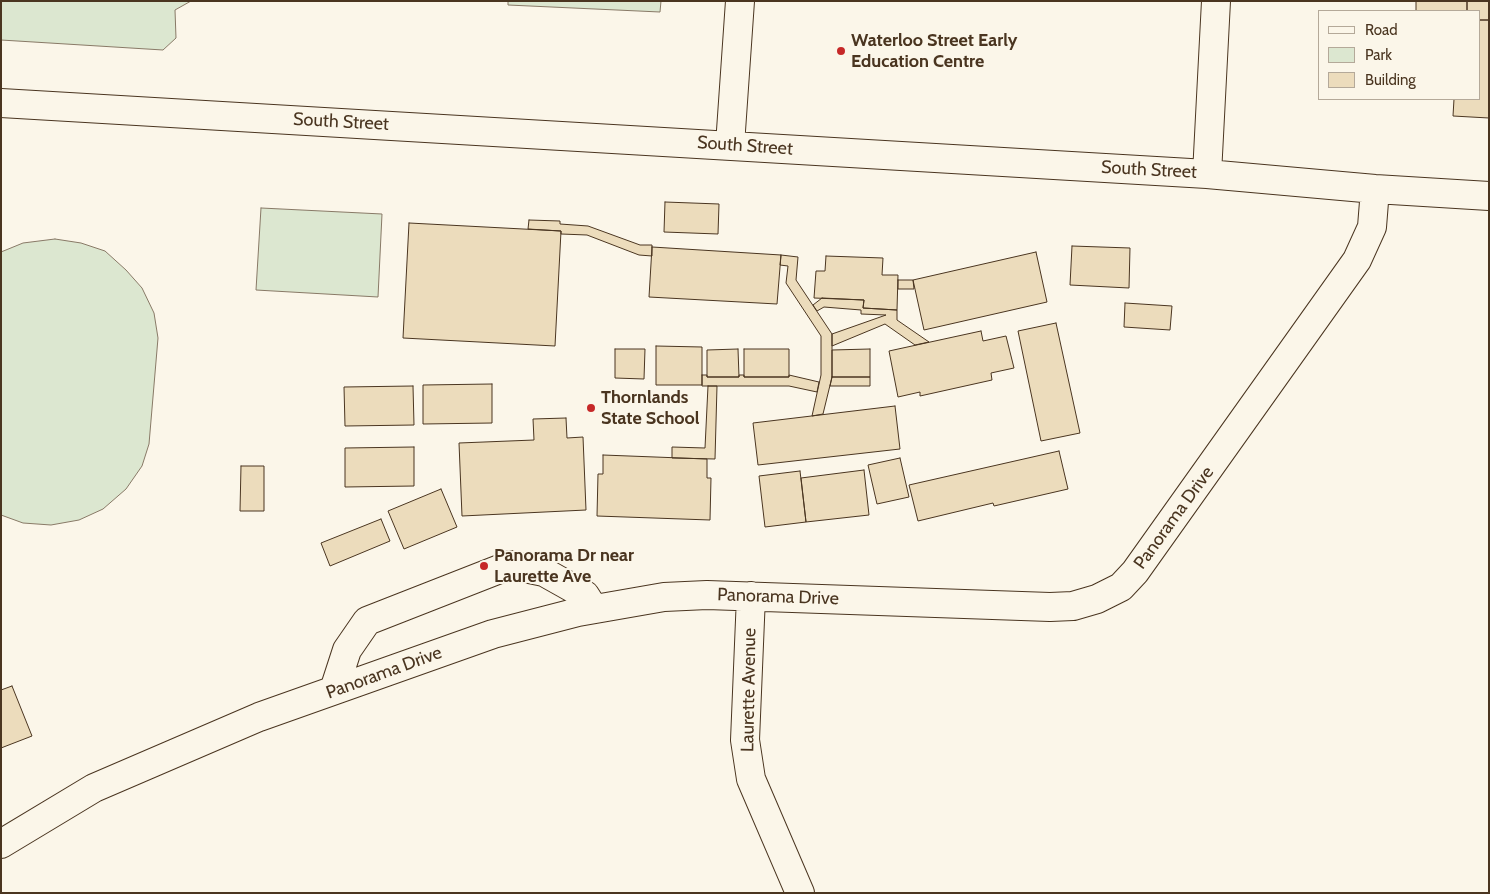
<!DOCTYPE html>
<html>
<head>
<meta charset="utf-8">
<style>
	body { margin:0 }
	#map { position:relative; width:1490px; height:894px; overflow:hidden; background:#fbf6e9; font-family:Cabin,sans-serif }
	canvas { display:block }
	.frame { position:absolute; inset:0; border:2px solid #4a3520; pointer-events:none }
	.legend { position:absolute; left:1318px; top:10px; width:162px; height:90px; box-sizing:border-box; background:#fbf6e9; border:1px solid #b4a999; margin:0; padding:6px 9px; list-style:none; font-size:15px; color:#4a3520 }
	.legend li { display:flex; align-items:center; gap:10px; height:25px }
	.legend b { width:25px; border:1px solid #b4a999 }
</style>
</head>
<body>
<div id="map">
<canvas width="1490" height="894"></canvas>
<div class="frame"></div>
<ul class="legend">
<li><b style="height:6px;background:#fbf6e9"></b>Road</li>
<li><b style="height:14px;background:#dce7d0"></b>Park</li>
<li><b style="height:14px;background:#ecdcbc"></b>Building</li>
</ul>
</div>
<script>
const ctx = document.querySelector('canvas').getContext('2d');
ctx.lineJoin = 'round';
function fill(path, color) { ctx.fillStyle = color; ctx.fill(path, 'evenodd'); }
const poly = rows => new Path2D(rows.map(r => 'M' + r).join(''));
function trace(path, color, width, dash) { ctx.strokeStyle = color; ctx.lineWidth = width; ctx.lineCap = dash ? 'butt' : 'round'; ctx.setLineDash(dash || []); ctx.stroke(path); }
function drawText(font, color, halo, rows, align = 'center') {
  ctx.font = font + ' Cabin,sans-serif'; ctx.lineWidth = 4; ctx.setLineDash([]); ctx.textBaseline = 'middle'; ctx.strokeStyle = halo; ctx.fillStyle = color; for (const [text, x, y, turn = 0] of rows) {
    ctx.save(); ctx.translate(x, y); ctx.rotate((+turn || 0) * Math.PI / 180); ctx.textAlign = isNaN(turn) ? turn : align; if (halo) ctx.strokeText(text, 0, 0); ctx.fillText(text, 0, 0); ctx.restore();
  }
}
const green = poly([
	[1,1,191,1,175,10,176,38,163,50,1,40,1,1],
	[508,1,661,1,660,12,508,5,508,1],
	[261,208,382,214,378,297,256,290,261,208],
	[55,239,81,243,105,251,126,270,142,288,154,313,158,338,149,444,142,466,126,489,103,509,79,520,51,525,23,523,1,515,1,252,23,243,55,239]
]);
const building = poly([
	[1416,1,1467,1,1467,11,1416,11,1416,1],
	[1467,1,1489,1,1489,20,1479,20,1479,11,1467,11,1467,1],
	[1479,20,1489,20,1489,118,1453,116,1454,99,1479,99,1479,20],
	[665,202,719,204,718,234,664,232,665,202],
	[529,220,560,221,560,224,588,226,640,245,652,245,652,256,639,255,587,235,561,234,561,231,528,229,529,220],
	[409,223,561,231,555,346,403,338,409,223],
	[1072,246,1130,248,1129,288,1070,285,1072,246],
	[652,247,781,255,777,304,649,297,652,247],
	[1036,252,1047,302,924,330,913,280,1036,252],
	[781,255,798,257,796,280,832,334,832,377,823,414,812,416,821,375,821,336,786,283,788,266,780,265,781,255],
	[826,256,883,258,882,275,898,275,897,310,863,308,864,300,814,298,816,271,825,271,826,256],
	[898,280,913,280,914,289,898,289,898,280],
	[822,298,864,300,863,308,897,310,897,320,929,342,915,345,885,324,832,346,832,334,886,315,861,314,861,310,824,307,817,311,813,305,822,298],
	[1125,303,1172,306,1170,330,1124,327,1125,303],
	[1056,323,1080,433,1041,441,1018,331,1056,323],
	[981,331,983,341,1006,336,1014,368,991,373,992,380,920,396,920,392,898,397,889,351,981,331],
	[656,346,702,347,702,385,656,385,656,346],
	[615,349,645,349,644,379,615,378,615,349],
	[738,349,739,377,707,377,707,350,738,349],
	[744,349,789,349,789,377,744,377,744,349],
	[870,349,870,377,832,377,832,350,870,349],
	[702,375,707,375,707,377,739,377,739,375,744,375,744,377,789,377,789,375,819,382,817,392,789,386,702,386,702,375],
	[832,377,870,377,870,386,830,386,832,377],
	[492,384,492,423,423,424,423,385,492,384],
	[413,386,414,425,345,426,344,387,413,386],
	[708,386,717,386,715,459,672,458,672,447,705,448,708,386],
	[895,406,900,449,758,465,753,423,895,406],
	[566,418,567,438,583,437,586,510,462,516,459,443,534,440,533,419,566,418],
	[414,447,414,486,345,487,345,448,414,447],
	[1059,451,1068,489,994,506,993,503,918,521,909,485,1059,451],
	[603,455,707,459,707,478,711,478,710,520,597,516,598,474,603,474,603,455],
	[900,458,909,497,877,504,868,465,900,458],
	[241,466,264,466,264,511,240,511,241,466],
	[864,470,869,515,806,522,801,478,864,470],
	[800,471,806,522,765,527,759,476,800,471],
	[441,489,457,527,404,549,388,511,441,489],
	[381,519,390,541,330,566,321,543,381,519],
	[12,686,32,736,1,748,1,690,12,686]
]);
const minor = poly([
	[1,103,1207,174,1375,189,1489,196],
	[730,145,740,1],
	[1207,174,1216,1],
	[751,596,745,740,751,779,800,893],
	[334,690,347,650,367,621,510,565,544,572,585,595,594,609],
	[1,844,94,788,259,717,493,634,578,612,664,597,707,595,1050,607,1073,606,1097,599,1121,587,1135,572,1357,260,1372,227,1375,189]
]);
const markers = [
	[841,51,5,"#c62828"],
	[591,408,5,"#c62828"],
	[484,566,5,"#c62828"]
];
const poiNames = [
	["Waterloo Street Early",851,41],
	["Education Centre",851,62],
	["Thornlands",601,398],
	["State School",601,419],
	["Panorama Dr near",494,556],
	["Laurette Ave",494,577]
];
const streetNames = [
	["South Street",341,122,3],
	["South Street",745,146,4],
	["South Street",1149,170,3],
	["Panorama Drive",1174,518,-54],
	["Panorama Drive",778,597,2],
	["Panorama Drive",384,673,-20],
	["Laurette Avenue",749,690,-89]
];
fill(green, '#dce7d0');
trace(green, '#887966', 1);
fill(building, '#ecdcbc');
trace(building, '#4a3520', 1);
trace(minor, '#4a3520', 30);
trace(minor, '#fbf6e9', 28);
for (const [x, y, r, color] of markers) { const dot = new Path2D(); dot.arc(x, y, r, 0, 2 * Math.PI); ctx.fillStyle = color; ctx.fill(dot); trace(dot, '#fbf6e9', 2); }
drawText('bold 18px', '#4a3520', '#fbf6e9', poiNames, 'left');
drawText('18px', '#4a3520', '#fbf6e9', streetNames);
</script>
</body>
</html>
